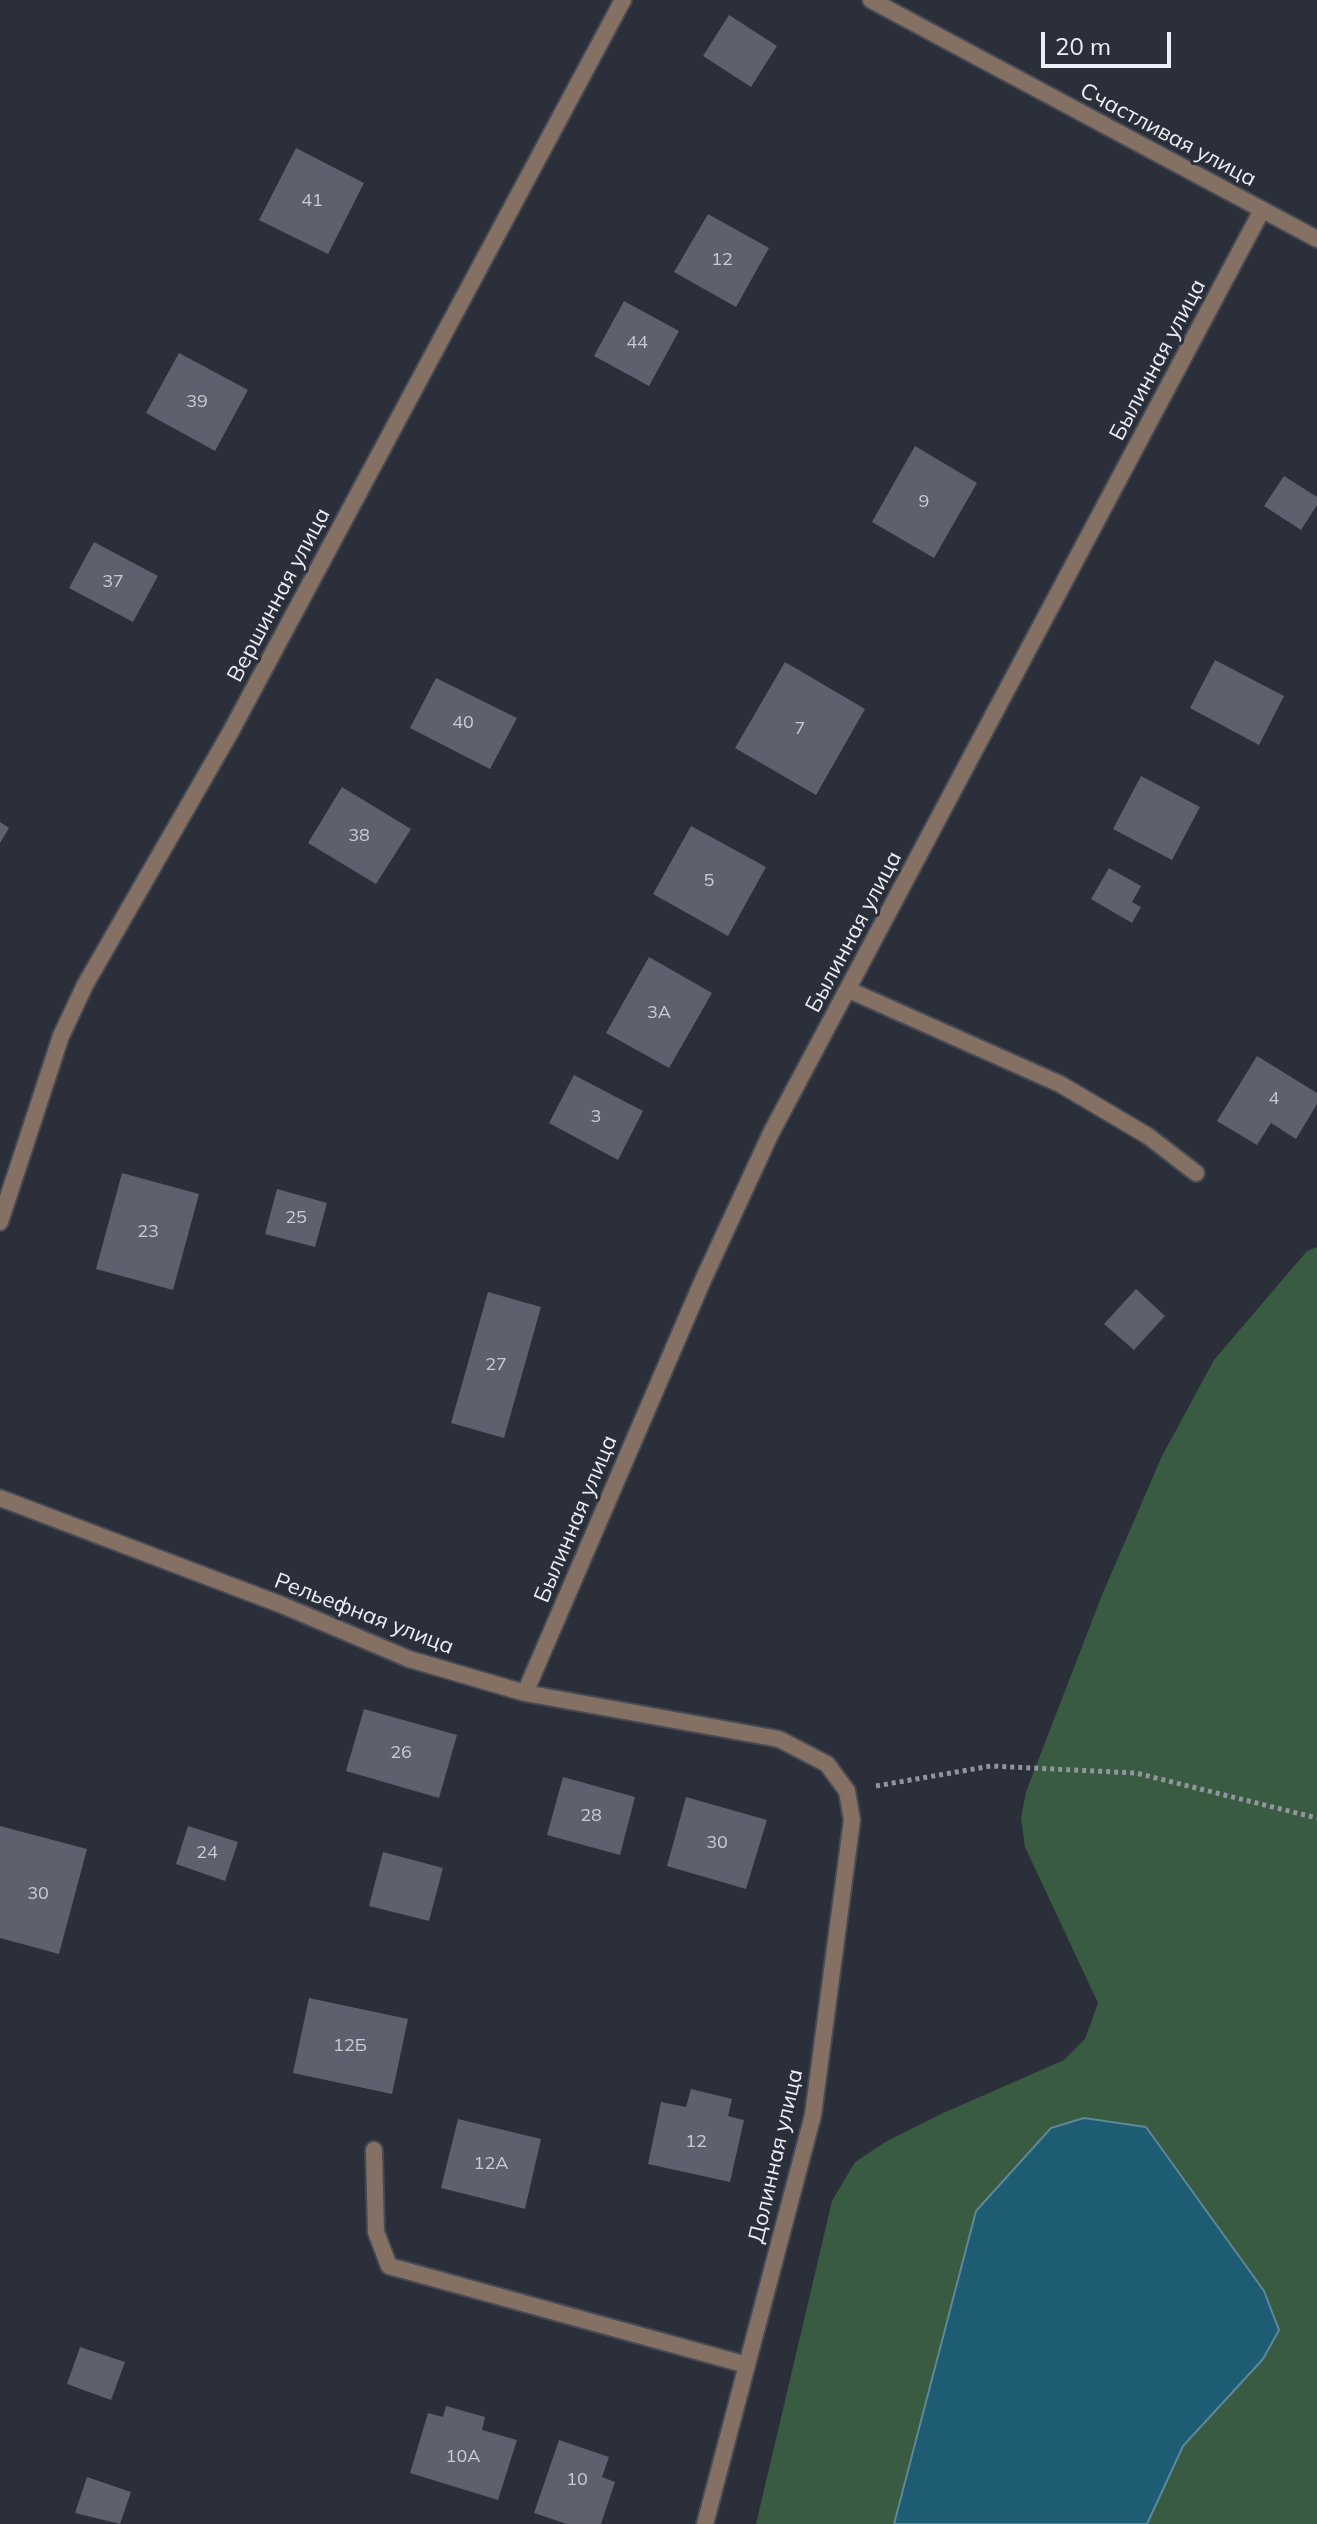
<!DOCTYPE html>
<html>
<head>
<meta charset="utf-8">
<style>
	body { margin:0 }
	#map { position:relative; width:1317px; height:2524px; overflow:hidden; background:#2b2f3a; font-family:Mulish,sans-serif }
	canvas { display:block }
	.scale { position:absolute; left:1041px; top:32px; width:130px; height:36px; box-sizing:border-box; border:4px solid #eceff6; border-top:0; padding-left:10px; font-size:24px; line-height:28px; white-space:nowrap; color:#eceff6; -webkit-text-stroke:6px #2b2f3a; paint-order:stroke }
</style>
</head>
<body>
<div id="map">
<canvas width="1317" height="2524"></canvas>
<div class="scale">20 m</div>
</div>
<script>
const ctx = document.querySelector('canvas').getContext('2d');
ctx.lineJoin = 'round';
function fill(path, color) { ctx.fillStyle = color; ctx.fill(path, 'evenodd'); }
const poly = rows => new Path2D(rows.map(r => 'M' + r).join(''));
function trace(path, color, width, dash) { ctx.strokeStyle = color; ctx.lineWidth = width; ctx.lineCap = dash ? 'butt' : 'round'; ctx.setLineDash(dash || []); ctx.stroke(path); }
function drawText(font, color, halo, rows, align = 'center') {
  ctx.font = font + ' Mulish,sans-serif'; ctx.lineWidth = 6; ctx.setLineDash([]); ctx.textBaseline = 'middle'; ctx.strokeStyle = halo; ctx.fillStyle = color; for (const [text, x, y, turn = 0] of rows) {
    ctx.save(); ctx.translate(x, y); ctx.rotate((+turn || 0) * Math.PI / 180); ctx.textAlign = isNaN(turn) ? turn : align; if (halo) ctx.strokeText(text, 0, 0); ctx.fillText(text, 0, 0); ctx.restore();
  }
}
const green = poly([
	[1317,1247,1317,2524,1147,2524,1183,2446,1263,2359,1279,2330,976,2211,894,2524,756,2524,832,2201,855,2162,887,2141,941,2114,1064,2060,1085,2039,1098,2003,1025,1847,1021,1818,1026,1792,1102,1595,1162,1456,1214,1360,1307,1251]
]);
const water = poly([
	[1084,2118,1146,2127,1264,2291,1279,2330,1263,2359,1183,2446,1147,2524,894,2524,976,2211,1051,2128,1084,2118]
]);
const building = poly([
	[729,15,777,46,751,87,703,56],
	[296,148,364,183,328,254,259,220],
	[708,214,769,248,736,307,674,272],
	[624,301,679,331,649,386,594,356],
	[179,353,248,390,215,451,146,413],
	[915,446,977,483,934,558,872,522],
	[1284,476,1317,497,1317,505,1301,530,1264,506],
	[94,542,158,576,133,622,69,588],
	[1215,660,1284,696,1259,745,1190,708],
	[785,662,865,709,816,795,735,748],
	[436,678,517,718,490,769,410,728],
	[1141,776,1200,807,1172,860,1113,829],
	[342,787,411,829,376,884,308,843],
	[0,822,9,828,0,843],
	[691,826,766,867,728,936,653,894],
	[1109,868,1141,886,1132,902,1141,907,1132,923,1091,899],
	[649,957,712,993,669,1068,606,1033],
	[1257,1056,1317,1093,1317,1104,1296,1139,1271,1123,1257,1145,1217,1121],
	[574,1075,643,1111,618,1160,549,1123],
	[122,1173,199,1194,173,1290,96,1269],
	[277,1189,327,1203,315,1247,265,1234],
	[1136,1289,1165,1316,1134,1350,1104,1324],
	[488,1292,541,1307,504,1438,451,1423],
	[364,1709,457,1735,439,1798,346,1771],
	[563,1777,635,1797,620,1855,547,1835],
	[686,1797,767,1820,746,1889,667,1866],
	[0,1826,87,1849,59,1954,0,1938],
	[188,1826,238,1842,225,1881,176,1864],
	[383,1852,443,1868,429,1921,369,1906],
	[309,1998,408,2019,392,2094,293,2073],
	[691,2089,732,2099,728,2116,744,2120,730,2182,648,2164,661,2102,686,2107],
	[458,2119,541,2139,525,2209,441,2188],
	[80,2347,125,2362,111,2400,67,2384],
	[446,2406,485,2417,482,2430,517,2440,498,2500,410,2473,428,2413,443,2417],
	[559,2440,609,2457,602,2477,615,2482,601,2524,567,2524,534,2513],
	[87,2477,131,2492,120,2524,75,2513]
]);
const path = poly([
	[876,1786,991,1766,1136,1773,1317,1818]
]);
const service = poly([
	[849,990,1060,1084,1148,1136,1196,1173],
	[374,2150,376,2232,389,2266,747,2365]
]);
const minor = poly([
	[871,0,1317,239],
	[0,1222,61,1036,85,985,230,733,623,0],
	[0,1498,282,1605,409,1659,525,1693,779,1739,827,1764,847,1791,852,1820,813,2115,705,2524],
	[525,1693,703,1280,771,1133,1262,210]
]);
const numberNames = [
	["41",312,201],
	["12",722,260],
	["44",637,343],
	["39",197,402],
	["9",924,502],
	["37",113,582],
	["40",463,723],
	["7",800,729],
	["38",359,836],
	["5",709,881],
	["3А",659,1013],
	["4",1274,1099],
	["3",596,1117],
	["25",296,1218],
	["23",148,1232],
	["27",496,1365],
	["26",401,1753],
	["28",591,1816],
	["30",717,1843],
	["24",207,1853],
	["30",38,1894],
	["12Б",350,2046],
	["12",696,2142],
	["12А",491,2164],
	["10А",463,2457],
	["10",577,2480]
];
const streetNames = [
	["Счастливая улица",1168,135,28],
	["Былинная улица",1158,360,-62],
	["Вершинная улица",279,595,-62],
	["Былинная улица",854,932,-62],
	["Былинная улица",576,1519,-67],
	["Рельефная улица",364,1614,21],
	["Долинная улица",776,2156,-77]
];
fill(green, '#385b41');
fill(water, '#1e5c73');
trace(water, '#5c889a', 2);
fill(building, '#5c616d');
trace(service, '#464a54', 20);
trace(minor, '#464a54', 20);
trace(path, '#92959e', 5, [4, 4]);
trace(service, '#857064', 16);
trace(minor, '#857064', 16);
drawText('18px', '#c8ccd4', null, numberNames);
drawText('22px', '#eceff6', '#2b2f3a', streetNames);
</script>
</body>
</html>
